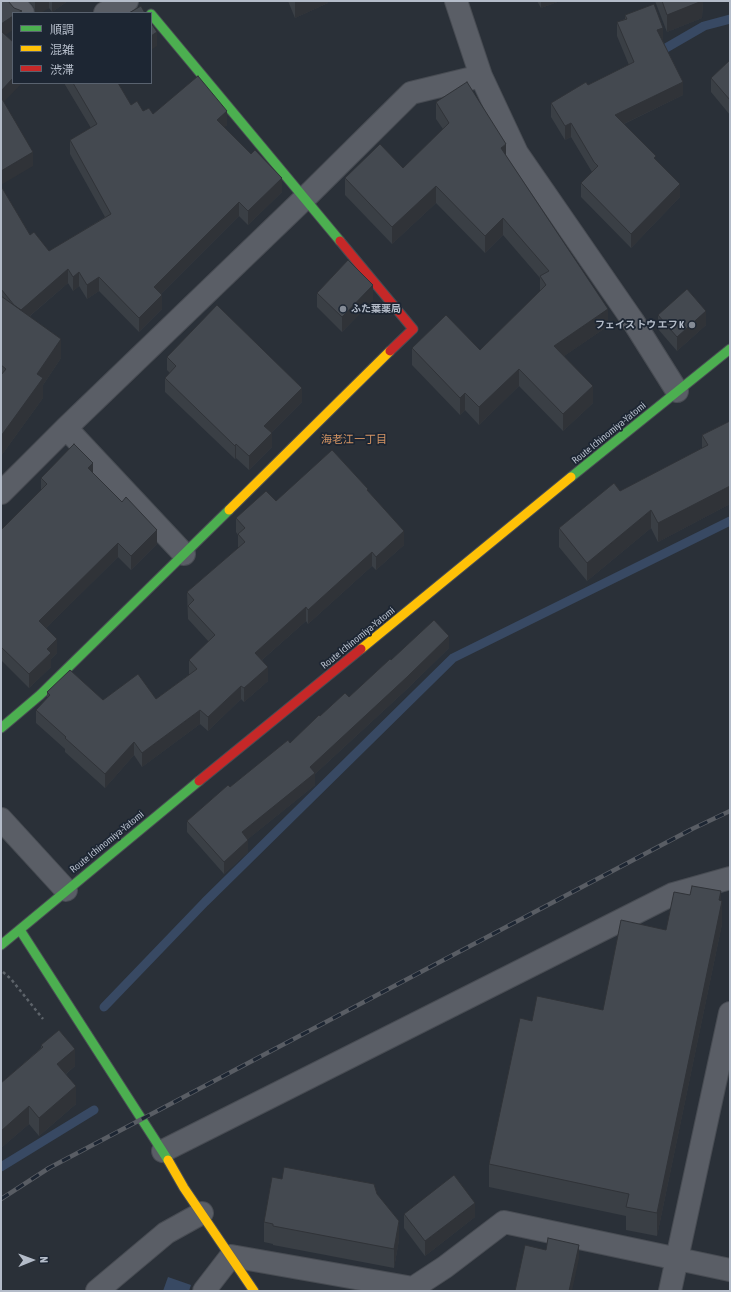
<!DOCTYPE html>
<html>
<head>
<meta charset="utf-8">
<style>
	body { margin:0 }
	#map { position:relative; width:731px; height:1292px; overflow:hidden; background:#2a3038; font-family:"Asap Condensed","Noto Sans JP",sans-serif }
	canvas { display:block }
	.frame { position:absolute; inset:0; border:2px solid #b4bcc9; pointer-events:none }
	.legend { position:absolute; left:12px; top:12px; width:140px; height:72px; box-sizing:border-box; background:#1d2633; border:1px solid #59626f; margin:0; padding:5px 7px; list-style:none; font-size:12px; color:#b4bcc9 }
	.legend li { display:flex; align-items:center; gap:8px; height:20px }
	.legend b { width:20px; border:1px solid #59626f }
	.north { position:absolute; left:12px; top:1240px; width:40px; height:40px; -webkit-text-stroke:3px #1d2633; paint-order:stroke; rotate:89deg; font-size:11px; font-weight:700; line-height:16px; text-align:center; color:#b4bcc9 }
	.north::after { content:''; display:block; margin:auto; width:14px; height:18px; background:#b4bcc9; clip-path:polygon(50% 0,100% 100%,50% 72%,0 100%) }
</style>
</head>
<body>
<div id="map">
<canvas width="731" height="1292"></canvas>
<div class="frame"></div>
<ul class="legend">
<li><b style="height:5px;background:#4caf50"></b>順調</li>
<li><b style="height:5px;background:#ffc107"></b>混雑</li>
<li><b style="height:5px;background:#c62828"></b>渋滞</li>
</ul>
<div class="north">N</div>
</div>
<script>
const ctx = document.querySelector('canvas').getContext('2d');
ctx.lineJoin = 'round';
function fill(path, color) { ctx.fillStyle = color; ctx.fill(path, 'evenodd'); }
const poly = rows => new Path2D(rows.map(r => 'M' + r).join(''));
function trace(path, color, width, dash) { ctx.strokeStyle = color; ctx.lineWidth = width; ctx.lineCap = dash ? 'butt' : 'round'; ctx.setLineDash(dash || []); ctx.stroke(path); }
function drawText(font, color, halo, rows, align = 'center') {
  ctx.font = font + ' "Asap Condensed","Noto Sans JP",sans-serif'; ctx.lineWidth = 3.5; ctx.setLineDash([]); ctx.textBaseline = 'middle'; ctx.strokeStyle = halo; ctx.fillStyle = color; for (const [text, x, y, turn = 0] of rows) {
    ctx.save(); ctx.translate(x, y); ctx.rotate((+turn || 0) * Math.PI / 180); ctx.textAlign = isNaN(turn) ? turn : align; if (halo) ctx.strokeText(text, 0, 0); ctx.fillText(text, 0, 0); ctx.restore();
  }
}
const water = poly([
	[168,1277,191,1285,189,1291,163,1291]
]);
const stream = poly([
	[659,52,704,26,730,19],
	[104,1007,205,902,453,658,730,521],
	[1,1167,94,1110]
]);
const path = poly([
	[3,972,11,979,43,1019]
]);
const street = poly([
	[12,1,23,13],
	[456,1,481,76,517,153,633,321,677,391],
	[105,13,127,1],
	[66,428,184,554],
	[1,493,66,428,304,199,411,93,481,76],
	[1,819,66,890],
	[163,1151,673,894,730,878],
	[97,1291,166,1233,202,1213],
	[204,1291,231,1256,413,1288,445,1267,504,1222,730,1270],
	[670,1291,730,1013]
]);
const fast = poly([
	[151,14,340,241],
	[571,477,730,349],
	[1,728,40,695,229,510],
	[20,930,168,1160],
	[1,945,199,781]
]);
const slow = poly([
	[229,510,390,351],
	[361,649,571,477],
	[168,1160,184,1188,254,1291]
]);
const jam = poly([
	[340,241,413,329,390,351],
	[199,781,361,649]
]);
const rail = poly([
	[1,1199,49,1168,692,829,730,811]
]);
const wall = poly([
	[29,1,68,1,52,12,49,8,35,13,35,10,32,5],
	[288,1,328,1,328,3,295,18],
	[537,1,560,1,541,8],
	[655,1,703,1,702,18,667,32],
	[625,15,663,41,683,95,624,124,656,160,680,197,631,248,581,197,581,183,592,172,571,137,565,140,551,117,551,103,629,65,617,36,617,22,625,19],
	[730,60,730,115,711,92,711,78],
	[64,83,118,83,131,105,143,111,153,114,227,125,224,127,282,192,248,225,239,216,161,294,162,309,139,332,99,291,87,299,79,286,73,291,68,283,30,316,61,358,43,385,43,398,1,456,1,186,30,235,49,251,105,217,70,154,70,140,91,128],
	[436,102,506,156,608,326,564,356,593,403,563,431,519,386,479,425,465,410,460,415,412,365,412,348,480,350,540,291,540,278,503,235,485,253,436,203,392,244,345,195,345,178,403,168,443,129,436,119],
	[317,293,373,300,342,332,317,307],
	[658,315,706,325,677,351,658,329],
	[167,357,302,402,271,433,272,447,249,470,236,458,235,459,165,392,165,378,170,373,167,370],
	[730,421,730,504,658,542,651,528,587,581,559,547,559,528,620,491,702,448,702,435],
	[93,473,157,544,131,570,118,557,46,628,57,653,51,659,51,667,29,688,1,660,1,530,41,490,41,478],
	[368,492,404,545,376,570,372,566,308,624,306,621,262,660,268,681,244,702,241,699,208,731,200,724,142,767,134,755,105,788,65,752,65,749,36,723,36,710,47,698,47,692,103,700,156,699,190,674,189,674,189,660,209,642,188,619,187,592,238,548,238,535,236,532,236,518,276,501],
	[449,648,407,689,315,774,315,785,248,839,248,852,224,874,187,832,187,821,230,787,290,743,320,716,349,697,391,660],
	[690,895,721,901,722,924,657,1236,626,1230,626,1216,489,1187,489,1164,532,1021,603,1010,666,930],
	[41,1045,75,1066,66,1074,76,1104,39,1136,29,1124,1,1148,1,1083,41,1048],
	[377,1194,399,1240,394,1268,273,1245,273,1244,264,1242,264,1222],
	[404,1214,475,1217,425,1256,404,1228]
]);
const shadedWall = poly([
	[35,1,49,1,49,8,41,13,35,13],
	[52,1,68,1,52,12],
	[297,1,328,1,328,3,295,18,295,2],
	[541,1,560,1,541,8],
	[697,1,703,1,702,18,667,32,667,15],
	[13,16,13,30,1,38,1,24],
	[663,28,663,41,657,30],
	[157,32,157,46,151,50,151,36],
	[13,78,13,83,22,83,1,105,1,91],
	[683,82,683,95,615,128,615,115],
	[227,111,227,125,217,134,217,120],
	[571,123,571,137,565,140,565,126],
	[506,144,506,161,501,148],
	[33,152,33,166,1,185,1,171],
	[282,178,282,192,248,225,248,211],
	[680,184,680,197,631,248,631,234],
	[436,186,436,203,392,244,392,227],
	[239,202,239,216,154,301,154,287],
	[503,218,503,235,485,253,485,236],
	[68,269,68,283,19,325,19,311],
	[79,272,79,286,73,291,73,277],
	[99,277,99,291,87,299,87,285],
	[373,285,373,300,342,332,342,317],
	[162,295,162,309,139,332,139,318],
	[608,309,608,326,554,363,554,346],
	[706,311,706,325,677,351,677,337],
	[61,339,61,358,43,385,43,398,1,456,1,436,37,374],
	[519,369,519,386,479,425,479,407],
	[593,386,593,403,563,431,563,414],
	[302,388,302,402,264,440,264,426],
	[465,393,465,410,460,415,460,398],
	[272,433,272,447,249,470,249,456],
	[236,444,236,458,235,459,235,446],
	[93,463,93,477,88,468],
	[730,486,730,504,658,542,658,523],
	[651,510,651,528,587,581,587,563],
	[157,530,157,544,131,570,131,556],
	[404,531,404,545,376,570,376,557],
	[118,543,118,557,39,635,39,621],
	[372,552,372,566,308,624,308,610],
	[306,607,306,621,255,666,255,653],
	[449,636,449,648,407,689,315,774,315,785,242,844,242,832,310,767],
	[57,639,57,653,51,659,51,667,29,688,29,674,47,649],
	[268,667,268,681,244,702,244,688],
	[241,686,241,699,208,731,208,717],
	[200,710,200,724,142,767,142,753],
	[134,742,134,755,105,788,105,774],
	[248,840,248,852,224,874,224,862],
	[721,891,721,904,722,901,722,924,657,1236,657,1213],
	[75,1049,75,1066,57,1081,57,1064],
	[76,1086,76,1104,39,1136,39,1118],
	[29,1106,29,1124,1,1148,1,1131],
	[475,1203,475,1217,425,1256,425,1241],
	[399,1221,399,1240,394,1268,394,1249],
	[579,1245,579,1259,572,1291,569,1291]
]);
const building = poly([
	[1,1,8,1,14,8,22,11,18,13,13,13,13,16,1,24,1,1],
	[662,1,702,1,667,15,662,1],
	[654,4,663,28,657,30,683,82,615,115,656,156,654,158,680,184,631,234,581,183,598,166,594,162,571,123,565,126,551,103,586,82,588,85,634,62,617,22,627,19,625,15,654,4],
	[141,6,145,13,129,13,141,6],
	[151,23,157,32,151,36,151,23],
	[1,31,13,42,13,78,1,91,1,31],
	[730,60,730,100,711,78,730,60],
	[198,76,227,111,217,120,251,154,255,150,282,178,248,211,239,202,154,287,162,295,139,318,99,277,87,285,79,272,73,277,68,269,21,310,14,305,1,289,1,186,30,235,34,232,49,251,111,214,70,140,97,124,73,83,118,83,131,105,137,101,143,111,149,108,153,114,198,76],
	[467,82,506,144,501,148,608,309,554,346,593,386,563,414,519,369,479,407,465,393,460,398,412,348,446,315,480,350,546,285,540,276,549,271,503,218,485,236,436,186,392,227,345,178,380,144,403,168,449,123,436,102,467,82],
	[1,97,33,152,1,171,1,97],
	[348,260,373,285,342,317,317,293,348,260],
	[687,289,706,311,677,337,658,315,687,289],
	[1,296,61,339,37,374,43,378,1,436,1,375,6,369,1,365,1,296],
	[217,305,302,388,264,426,272,433,249,456,236,444,235,446,165,378,176,366,167,357,217,305],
	[730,421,730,486,658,523,651,510,587,563,559,528,614,483,620,491,708,445,702,435,730,421],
	[74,444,93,463,88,468,122,502,126,497,157,530,131,556,118,543,39,621,57,639,47,649,51,653,29,674,1,647,1,530,47,484,41,478,74,444],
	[332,450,334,452,368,489,367,490,404,531,376,557,372,552,308,610,306,607,255,653,268,667,244,688,241,686,208,717,200,710,142,753,134,742,105,774,65,738,66,737,36,710,50,695,47,692,70,670,103,700,138,674,156,699,197,669,189,660,215,635,188,606,194,600,187,592,245,542,238,534,245,528,236,518,266,491,276,501,332,450],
	[434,620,449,636,407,677,310,767,315,773,242,832,248,840,224,862,187,821,228,785,230,787,288,740,290,743,319,715,320,716,345,693,349,697,390,659,391,660,434,620],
	[692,886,721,891,719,900,722,901,657,1213,626,1207,629,1194,489,1164,520,1018,532,1021,537,996,603,1010,621,920,666,930,674,892,690,895,692,886],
	[59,1030,75,1049,57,1064,76,1086,39,1118,29,1106,1,1131,1,1083,43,1047,41,1045,59,1030],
	[284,1167,374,1184,377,1194,399,1221,394,1249,273,1226,273,1224,264,1222,272,1177,282,1179,284,1167],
	[454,1175,475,1203,425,1241,404,1214,454,1175],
	[548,1238,579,1245,569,1291,515,1291,525,1245,546,1250,548,1238]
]);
const markers = [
	[343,309,4,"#848b96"],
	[692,325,4,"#848b96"]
];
const poiNames = [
	["ふた葉薬局",351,309],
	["フェイス トウ エフ K",684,325,"right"]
];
const streetNames = [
	["Route Ichinomiya-Yatomi",609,433,-39],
	["Route Ichinomiya-Yatomi",358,638,-39],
	["Route Ichinomiya-Yatomi",107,842,-39]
];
const neighbourhoodNames = [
	["海老江一丁目",354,440]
];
fill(water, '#384963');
trace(stream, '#384963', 9);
trace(street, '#484c53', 24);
trace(fast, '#484c53', 11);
trace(slow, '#484c53', 11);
trace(jam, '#484c53', 11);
trace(path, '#5d636a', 2.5, [3, 3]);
trace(street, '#5a5e66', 22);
trace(fast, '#4caf50', 9);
trace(slow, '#ffc107', 9);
trace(jam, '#c62828', 9);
trace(rail, '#595d64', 4.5);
trace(rail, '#1d2633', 3, [9]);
fill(wall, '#3a3f45');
fill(shadedWall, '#303338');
fill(building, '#444950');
trace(building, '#303338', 1);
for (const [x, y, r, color] of markers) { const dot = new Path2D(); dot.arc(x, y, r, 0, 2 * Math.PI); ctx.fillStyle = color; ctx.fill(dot); trace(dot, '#1d2633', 1.5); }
drawText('bold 10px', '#b4bcc9', '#1d2633', poiNames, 'left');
drawText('10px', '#b4bcc9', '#1d2633', streetNames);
drawText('11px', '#d59563', '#1d2633', neighbourhoodNames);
</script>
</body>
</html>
